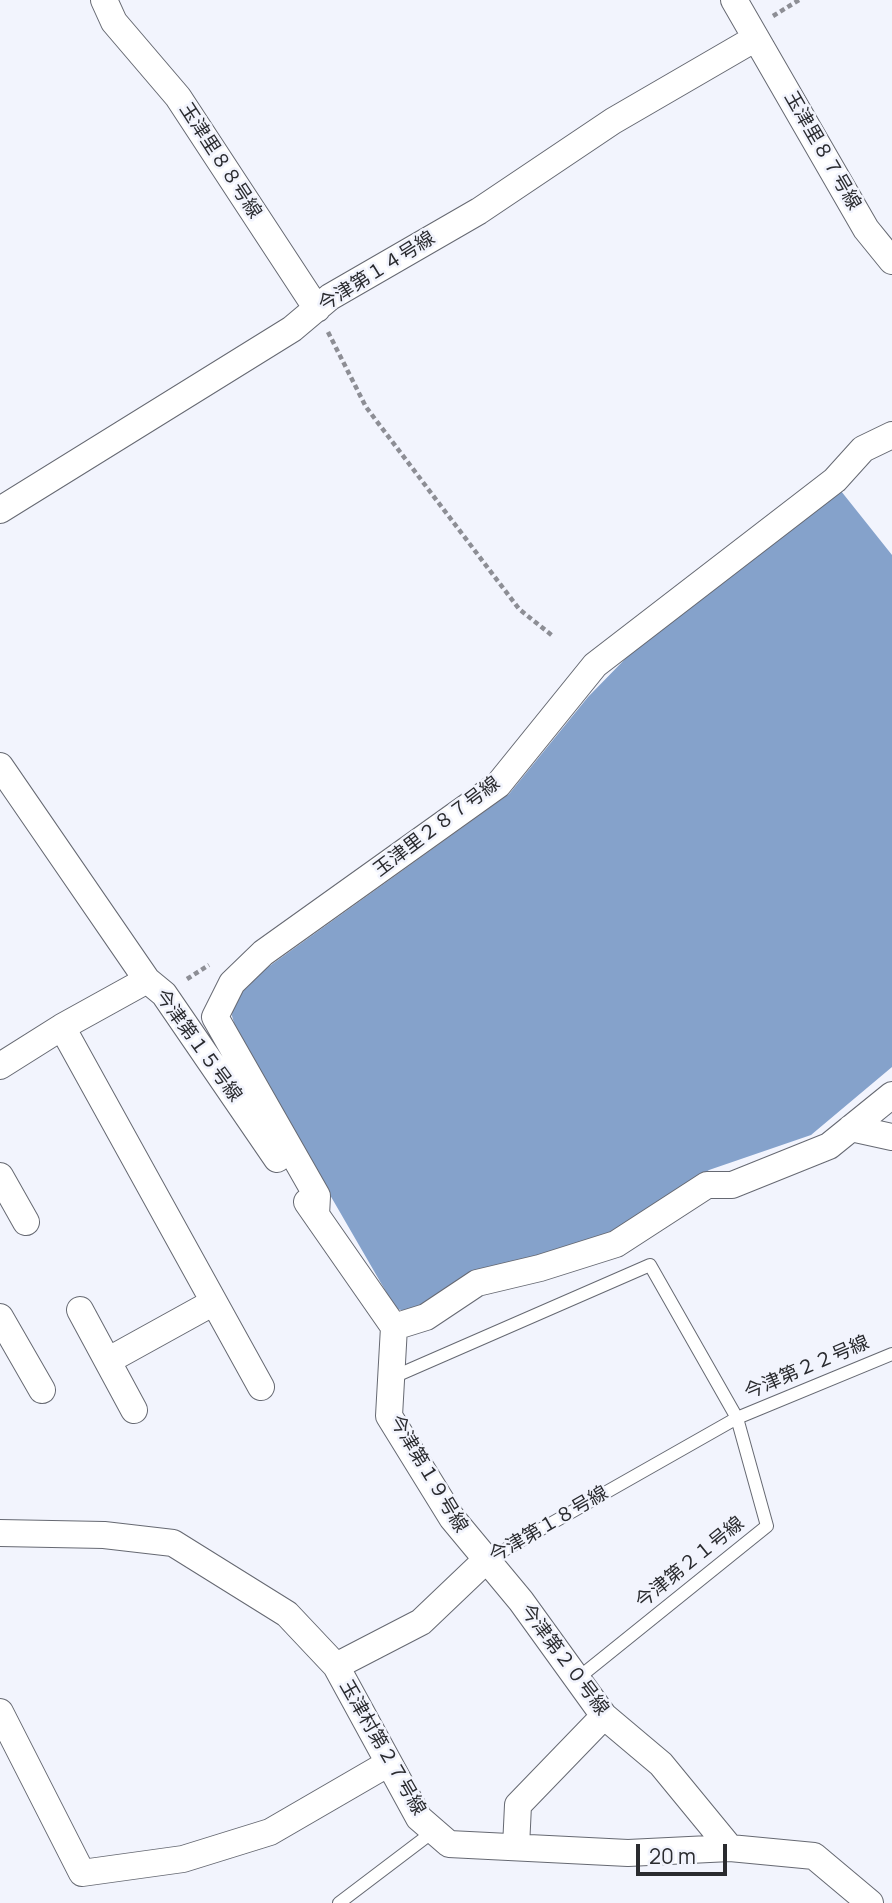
<!DOCTYPE html>
<html>
<head>
<meta charset="utf-8">
<style>
	body { margin:0 }
	#map { position:relative; width:892px; height:1903px; overflow:hidden; background:#f2f4fd; font-family:Manrope,sans-serif }
	canvas { display:block }
	.scale { position:absolute; left:636px; top:1844px; width:91px; height:32px; box-sizing:border-box; border:4px solid #2a2b2f; border-top:0; padding-left:9px; font-size:21px; line-height:24px; white-space:nowrap; color:#2a2b2f; -webkit-text-stroke:5px #f2f4fd; paint-order:stroke }
</style>
</head>
<body>
<div id="map">
<canvas width="892" height="1903"></canvas>
<div class="scale">20 m</div>
</div>
<script>
const ctx = document.querySelector('canvas').getContext('2d');
ctx.lineJoin = 'round';
function fill(path, color) { ctx.fillStyle = color; ctx.fill(path, 'evenodd'); }
const poly = rows => new Path2D(rows.map(r => 'M' + r).join(''));
function trace(path, color, width, dash) { ctx.strokeStyle = color; ctx.lineWidth = width; ctx.lineCap = dash ? 'butt' : 'round'; ctx.setLineDash(dash || []); ctx.stroke(path); }
function drawText(font, color, halo, rows, align = 'center') {
  ctx.font = font + ' Manrope,"Noto Sans JP",sans-serif'; ctx.lineWidth = 5; ctx.setLineDash([]); ctx.textBaseline = 'middle'; ctx.strokeStyle = halo; ctx.fillStyle = color; for (const [text, x, y, turn = 0] of rows) {
    ctx.save(); ctx.translate(x, y); ctx.rotate((+turn || 0) * Math.PI / 180); ctx.textAlign = isNaN(turn) ? turn : align; if (halo) ctx.strokeText(text, 0, 0); ctx.fillText(text, 0, 0); ctx.restore();
  }
}
const water = poly([
	[841,491,892,555,892,1067,811,1135,709,1170,603,1242,412,1312,396,1309,238,1036,232,1016,233,1000,243,985,509,794,588,697,629,655]
]);
const path = poly([
	[773,16,799,0],
	[328,332,366,407,519,609,554,637],
	[187,979,209,965]
]);
const service = poly([
	[391,1378,650,1265,737,1418,767,1526,577,1679],
	[485,1561,737,1418,892,1354],
	[339,1903,434,1831]
]);
const minor = poly([
	[104,0,114,22,178,97,317,309],
	[734,0,866,229,892,261],
	[0,510,292,329,330,297,479,211,613,121,756,38],
	[0,766,147,980,164,994,277,1159],
	[62,1027,261,1387],
	[0,1066,62,1027,147,980],
	[851,1128,892,1137],
	[0,1176,26,1222],
	[307,1202,394,1327],
	[316,1215,317,1196,215,1017,232,983,263,953,498,785,595,665,835,480,863,449,892,435],
	[80,1310,134,1410],
	[0,1317,42,1390],
	[394,1327,389,1416,452,1518,521,1601,604,1716,661,1764,730,1848],
	[394,1327,426,1317,477,1283,540,1268,616,1244,707,1185,732,1185,829,1146,892,1095],
	[109,1360,214,1302],
	[0,1533,104,1535,173,1543,287,1614,336,1666,419,1818,449,1844,628,1853,730,1848,814,1856,870,1903],
	[336,1666,421,1622,485,1561],
	[0,1712,82,1873,183,1859,270,1832,389,1763],
	[516,1847,518,1805,604,1716]
]);
const streetNames = [
	["玉津里８７号線",822,151,60],
	["玉津里８８号線",220,161,57],
	["今津第１４号線",377,272,-32],
	["玉津里２８７号線",437,827,-37],
	["今津第１５号線",198,1046,54],
	["今津第２２号線",807,1368,-23],
	["今津第１９号線",428,1474,59],
	["今津第１８号線",549,1525,-30],
	["今津第２１号線",690,1563,-39],
	["今津第２０号線",564,1660,53],
	["玉津村第２７号線",382,1748,60]
];
fill(water, '#85a2cb');
trace(service, '#666972', 14);
trace(minor, '#666972', 28);
trace(path, '#8d8e95', 4.5, [5, 3.5]);
trace(service, '#fff', 12);
trace(minor, '#fff', 26);
drawText('19px', '#2a2b2f', '#f2f4fd', streetNames);
</script>
</body>
</html>
